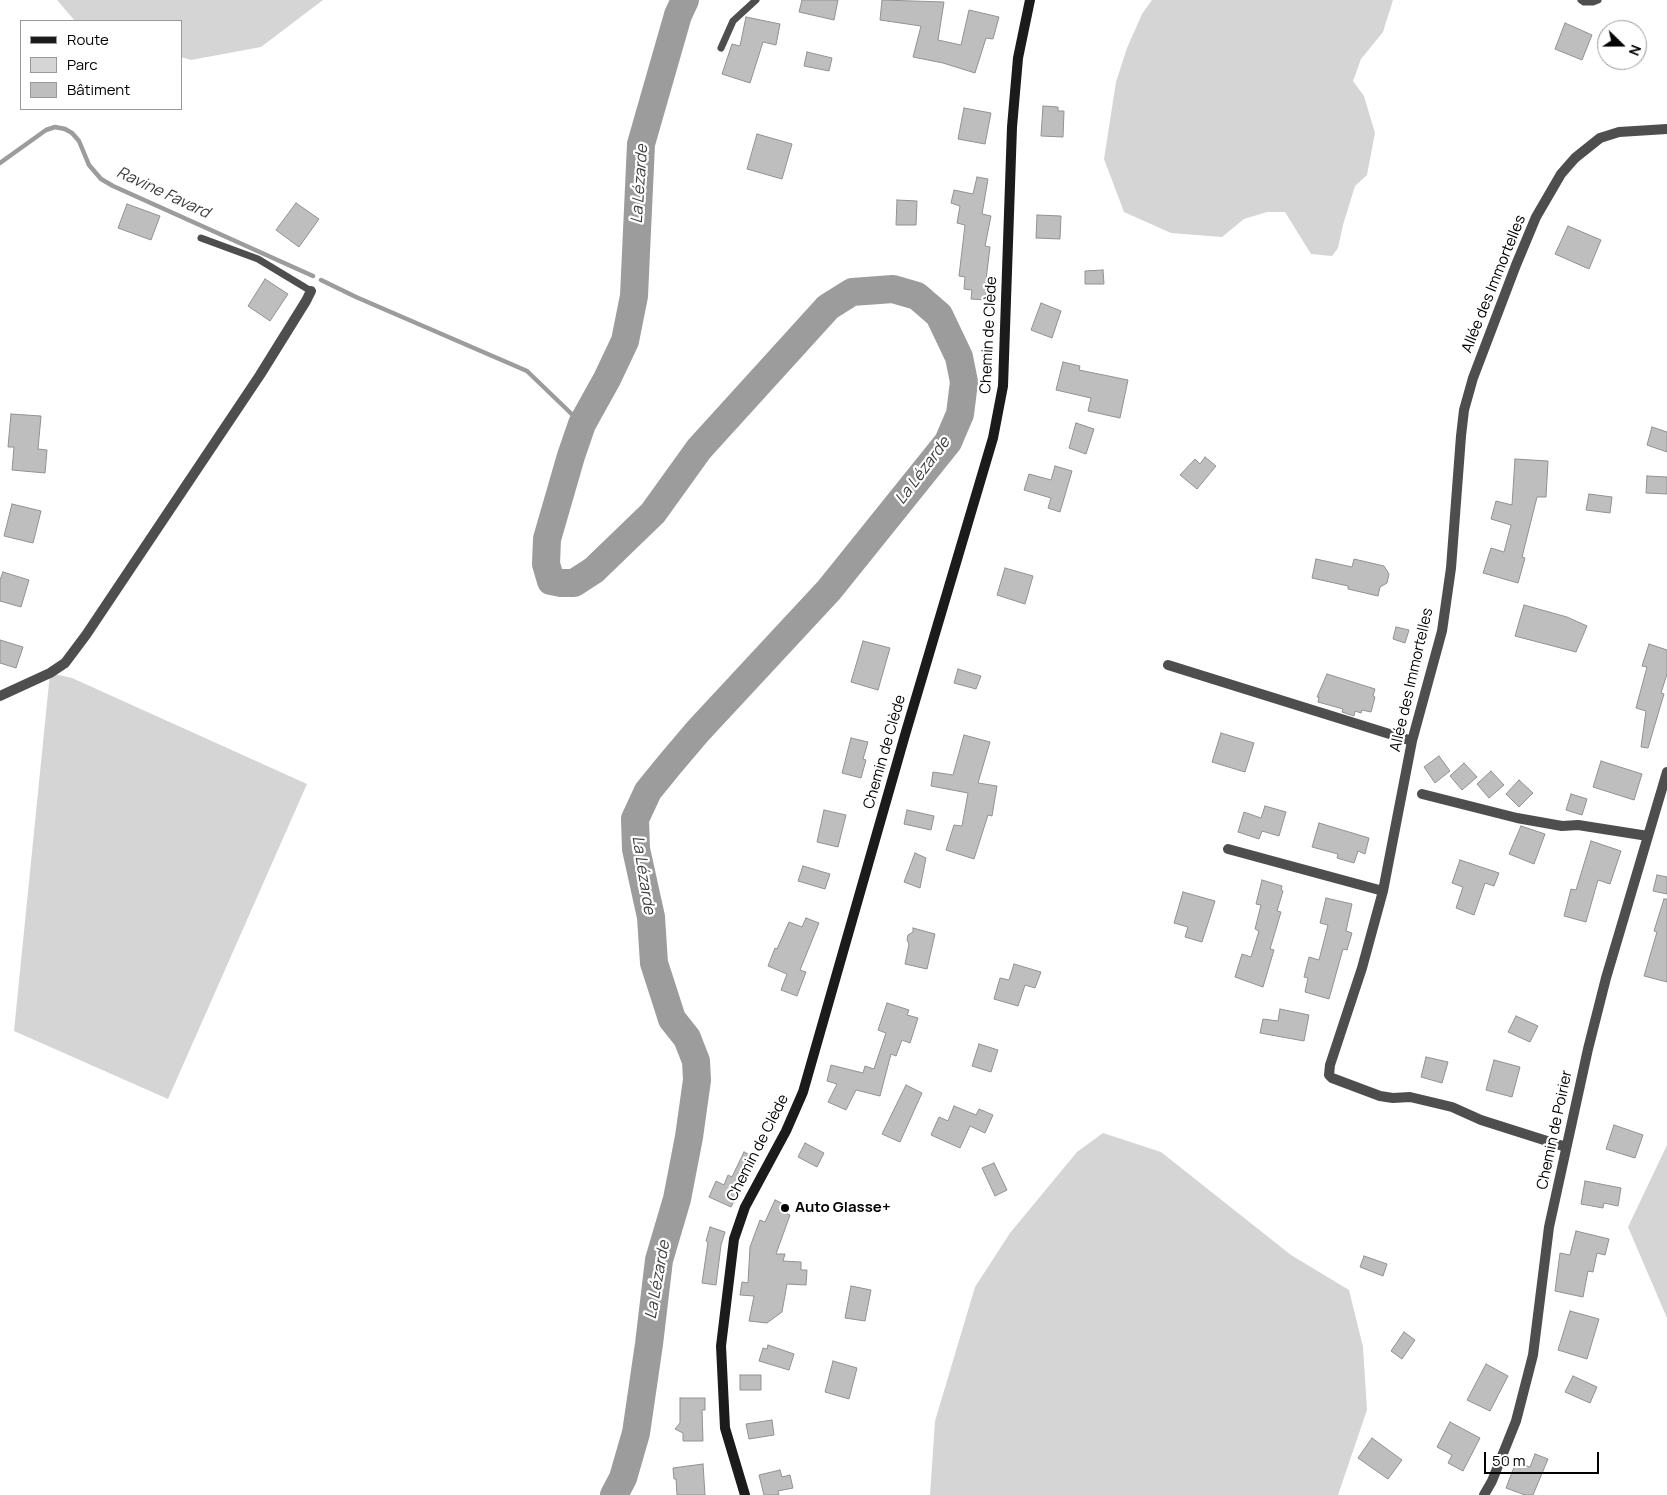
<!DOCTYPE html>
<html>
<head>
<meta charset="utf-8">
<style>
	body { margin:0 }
	#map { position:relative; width:1667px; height:1495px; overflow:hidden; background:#fff; font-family:Manrope,sans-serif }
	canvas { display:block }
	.legend { position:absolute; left:20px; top:20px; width:162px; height:90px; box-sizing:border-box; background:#fff; border:1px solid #999; margin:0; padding:6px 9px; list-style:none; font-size:15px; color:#000 }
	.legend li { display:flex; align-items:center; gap:10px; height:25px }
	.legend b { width:25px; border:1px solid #999 }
	.north { position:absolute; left:1597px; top:20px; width:50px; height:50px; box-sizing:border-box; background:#fff; border:1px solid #999; border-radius:50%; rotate:112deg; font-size:14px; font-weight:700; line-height:20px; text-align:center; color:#000 }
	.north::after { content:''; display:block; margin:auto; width:18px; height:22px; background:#000; clip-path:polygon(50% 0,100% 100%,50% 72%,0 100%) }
	.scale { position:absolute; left:1484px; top:1452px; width:115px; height:22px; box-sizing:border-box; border:2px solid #000; border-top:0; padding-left:6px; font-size:15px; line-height:18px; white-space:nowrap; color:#000; -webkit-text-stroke:4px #fff; paint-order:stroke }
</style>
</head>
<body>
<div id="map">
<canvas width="1667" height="1495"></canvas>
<ul class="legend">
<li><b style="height:6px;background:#1b1b1b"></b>Route</li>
<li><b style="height:14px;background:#d5d5d5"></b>Parc</li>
<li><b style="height:14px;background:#bebebe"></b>Bâtiment</li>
</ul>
<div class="north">N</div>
<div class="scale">50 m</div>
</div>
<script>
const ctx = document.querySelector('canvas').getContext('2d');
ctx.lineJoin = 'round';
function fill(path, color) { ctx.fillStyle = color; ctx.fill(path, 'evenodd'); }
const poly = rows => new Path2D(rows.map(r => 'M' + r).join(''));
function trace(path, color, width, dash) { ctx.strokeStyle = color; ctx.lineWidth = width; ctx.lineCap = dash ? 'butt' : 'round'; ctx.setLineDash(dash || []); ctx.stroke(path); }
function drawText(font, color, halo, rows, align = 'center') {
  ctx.font = font + ' Manrope,sans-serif'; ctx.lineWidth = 4.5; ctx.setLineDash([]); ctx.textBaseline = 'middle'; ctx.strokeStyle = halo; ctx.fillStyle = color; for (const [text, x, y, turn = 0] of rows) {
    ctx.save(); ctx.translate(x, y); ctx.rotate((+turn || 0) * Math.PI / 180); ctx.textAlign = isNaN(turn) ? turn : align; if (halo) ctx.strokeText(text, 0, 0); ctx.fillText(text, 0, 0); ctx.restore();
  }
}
const green = poly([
	[57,0,323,0,261,47,191,60,181,57,181,21,75,21],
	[1152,0,1393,0,1383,32,1361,59,1353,81,1364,96,1375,133,1367,175,1355,186,1343,225,1338,248,1332,256,1311,254,1285,212,1267,212,1244,219,1222,237,1171,233,1124,212,1104,159,1116,82,1127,48,1142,14],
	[50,673,72,678,307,784,168,1099,14,1031],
	[1103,1133,1161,1152,1291,1255,1349,1290,1363,1347,1367,1410,1338,1495,930,1495,935,1421,975,1287,1010,1233,1077,1152],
	[1667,1145,1667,1318,1628,1227]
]);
const stream = poly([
	[0,163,46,130,55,127,65,129,72,133,79,141,89,165,101,179,113,186,313,276],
	[321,280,356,297,527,371,582,424]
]);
const river = poly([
	[614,1495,623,1478,636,1433,649,1344,659,1260,677,1199,689,1137,697,1080,696,1061,687,1038,672,1019,654,963,651,917,636,849,635,819,648,791,670,764,698,731,829,590,948,442,960,414,964,382,959,357,939,315,917,296,893,289,852,292,828,307,699,449,653,513,594,570,574,583,561,583,551,581,546,564,547,539,571,456,582,424,607,379,625,341,634,296,641,144,678,15,685,0]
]);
const building = poly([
	[802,0,838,0,834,20,799,12,802,0],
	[882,0,944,2,938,40,961,45,969,10,999,17,993,39,986,38,975,73,943,63,913,57,921,26,880,20,882,0],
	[746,17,780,24,776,45,763,42,750,83,722,74,732,44,740,46,746,17],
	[1565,23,1592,35,1582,60,1555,49,1565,23],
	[807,52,832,58,829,71,804,66,807,52],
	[1043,106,1058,107,1058,111,1064,111,1063,137,1041,136,1043,106],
	[964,108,991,113,985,144,958,139,964,108],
	[757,134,792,144,782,179,747,169,757,134],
	[977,177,988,179,982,214,991,216,985,246,990,247,986,280,991,280,991,292,986,292,986,300,971,299,972,290,964,289,965,277,959,276,965,225,957,223,960,206,951,203,954,190,973,194,977,177],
	[897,200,917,201,916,225,896,225,897,200],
	[296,203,319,219,299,247,276,230,296,203],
	[127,204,160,216,151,240,118,228,127,204],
	[1037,215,1061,216,1060,239,1036,238,1037,215],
	[1568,226,1601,240,1589,269,1555,254,1568,226],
	[1103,270,1104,284,1085,284,1085,271,1103,270],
	[265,279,288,294,270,321,248,306,265,279],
	[1041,303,1061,311,1052,338,1031,330,1041,303],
	[1063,362,1080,366,1079,370,1128,380,1120,418,1088,411,1091,398,1056,390,1063,362],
	[11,414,41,416,38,449,47,450,45,473,12,470,14,447,8,447,11,414],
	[1076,423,1094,429,1086,454,1069,448,1076,423],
	[1652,427,1667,432,1667,452,1647,445,1652,427],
	[1205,457,1216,466,1197,489,1180,475,1195,459,1200,464,1205,457],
	[1515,459,1548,461,1546,497,1537,497,1522,557,1525,558,1518,583,1483,573,1491,548,1504,552,1511,525,1491,519,1496,501,1512,505,1515,459],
	[1055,466,1072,471,1060,512,1048,508,1051,498,1024,490,1029,474,1051,480,1055,466],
	[1647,476,1667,477,1667,494,1646,493,1647,476],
	[1589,494,1612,497,1610,513,1586,510,1589,494],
	[12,504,41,511,33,543,4,536,12,504],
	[1316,559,1352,567,1354,559,1384,566,1389,574,1387,583,1380,587,1378,596,1348,589,1348,586,1312,578,1316,559],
	[1005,568,1033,576,1025,604,997,595,1005,568],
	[3,572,29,580,21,607,0,601,0,580,3,572],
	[1524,605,1567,617,1587,626,1576,652,1515,636,1524,605],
	[1396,627,1409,630,1405,643,1393,639,1396,627],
	[0,640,23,647,16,668,0,663,0,640],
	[863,641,890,648,878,690,851,682,863,641],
	[1649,644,1667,650,1667,674,1661,693,1664,694,1648,748,1641,747,1646,711,1636,708,1647,667,1642,666,1649,644],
	[958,669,981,676,976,689,954,683,958,669],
	[1327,674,1375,689,1373,696,1375,697,1371,712,1362,710,1361,713,1355,711,1354,716,1342,712,1343,709,1318,702,1319,697,1317,697,1327,674],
	[1221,733,1254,743,1245,772,1212,762,1221,733],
	[964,735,990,742,978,783,997,786,992,816,988,815,974,859,946,850,954,825,962,826,968,793,931,786,933,772,953,775,964,735],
	[851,738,868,742,863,759,866,760,861,778,842,773,851,738],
	[1439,756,1450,771,1435,783,1424,767,1439,756],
	[1601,761,1642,774,1634,800,1593,787,1601,761],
	[1464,763,1477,777,1462,790,1450,776,1464,763],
	[1491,771,1504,785,1489,798,1477,784,1491,771],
	[1519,780,1533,793,1519,807,1506,794,1519,780],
	[1571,794,1587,799,1582,815,1566,810,1571,794],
	[1265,806,1286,812,1279,836,1262,831,1259,839,1238,832,1244,812,1261,818,1265,806],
	[824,810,846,815,838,847,817,842,824,810],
	[907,810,934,816,931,830,904,824,907,810],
	[1319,823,1369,838,1365,854,1358,851,1354,863,1337,858,1338,854,1312,847,1319,823],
	[1521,826,1545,834,1534,864,1509,854,1521,826],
	[1591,841,1621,851,1610,884,1598,880,1586,922,1564,916,1571,889,1576,890,1591,841],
	[915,853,926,858,920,888,904,882,915,853],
	[1460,860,1499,873,1494,886,1485,883,1474,915,1456,908,1463,887,1452,883,1460,860],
	[803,866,830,874,825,889,798,881,803,866],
	[1657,875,1667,877,1667,894,1653,891,1657,875],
	[1262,880,1282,886,1281,890,1283,891,1277,911,1281,912,1270,949,1274,950,1263,987,1235,977,1242,954,1251,957,1259,931,1255,929,1261,905,1256,904,1262,880],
	[1183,892,1215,901,1202,942,1185,937,1188,927,1174,923,1183,892],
	[1326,898,1352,904,1346,931,1352,933,1347,950,1343,949,1329,999,1305,992,1308,978,1304,977,1309,957,1319,960,1328,925,1320,923,1326,898],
	[1664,899,1667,899,1667,982,1644,976,1657,932,1654,931,1664,899],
	[806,918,819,923,800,970,806,972,797,996,781,990,787,974,768,966,775,948,777,949,789,922,802,927,806,918],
	[913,928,935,934,927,969,905,964,909,944,907,940,908,935,913,932,913,928],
	[1014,964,1041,972,1035,988,1025,985,1018,1006,994,999,1000,978,1009,980,1014,964],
	[887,1003,909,1010,907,1015,918,1018,910,1043,902,1040,896,1056,891,1054,880,1096,856,1090,846,1110,828,1102,837,1084,827,1081,831,1065,863,1073,865,1066,874,1069,886,1033,878,1030,887,1003],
	[1280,1009,1309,1015,1304,1041,1260,1033,1263,1019,1278,1021,1280,1009],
	[1516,1016,1538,1026,1530,1042,1508,1032,1516,1016],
	[979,1044,998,1050,991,1072,972,1066,979,1044],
	[1426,1057,1448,1062,1442,1083,1421,1077,1426,1057],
	[1494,1060,1520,1067,1512,1097,1486,1090,1494,1060],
	[906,1085,922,1093,900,1142,882,1134,906,1085],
	[954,1106,976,1115,979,1109,993,1115,985,1133,970,1126,960,1148,931,1135,939,1117,948,1121,954,1106],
	[1614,1125,1643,1135,1635,1158,1606,1149,1614,1125],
	[805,1143,824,1153,817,1167,798,1157,805,1143],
	[744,1152,756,1158,731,1207,709,1197,716,1181,724,1185,728,1175,732,1177,744,1152],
	[994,1163,1007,1190,995,1196,982,1168,994,1163],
	[1585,1181,1621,1188,1618,1206,1604,1203,1603,1208,1581,1204,1585,1181],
	[775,1200,790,1207,787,1214,790,1215,776,1254,785,1254,783,1261,801,1262,801,1270,807,1270,806,1285,787,1284,782,1312,767,1323,749,1321,754,1296,740,1295,742,1282,748,1283,750,1247,760,1220,765,1222,775,1200],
	[710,1227,725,1232,721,1245,716,1285,702,1283,708,1242,706,1241,710,1227],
	[1576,1231,1609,1239,1605,1255,1597,1253,1593,1272,1588,1271,1583,1297,1555,1291,1560,1253,1570,1255,1576,1231],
	[1364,1256,1387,1264,1383,1276,1360,1267,1364,1256],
	[851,1286,871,1290,865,1321,845,1318,851,1286],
	[1570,1311,1599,1319,1587,1359,1558,1350,1570,1311],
	[1404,1332,1415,1340,1402,1359,1391,1351,1404,1332],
	[768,1345,794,1354,789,1370,759,1361,763,1348,767,1349,768,1345],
	[833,1361,857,1368,849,1399,825,1392,833,1361],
	[1486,1364,1508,1376,1490,1411,1467,1400,1486,1364],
	[740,1375,761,1375,761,1390,740,1390,740,1375],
	[1573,1376,1597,1387,1590,1403,1565,1392,1573,1376],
	[680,1398,705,1398,705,1410,702,1410,703,1441,683,1441,683,1433,675,1429,680,1423,680,1398],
	[772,1420,774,1435,749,1439,746,1424,772,1420],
	[1450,1422,1480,1438,1463,1471,1448,1463,1452,1455,1437,1447,1450,1422],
	[1372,1438,1402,1460,1388,1479,1358,1458,1372,1438],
	[1535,1454,1548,1459,1533,1495,1525,1495,1506,1488,1516,1462,1530,1467,1535,1454],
	[703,1464,705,1495,677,1495,676,1479,674,1479,673,1468,703,1464],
	[780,1470,782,1477,790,1475,793,1488,778,1491,779,1495,764,1495,759,1475,780,1470]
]);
const service = poly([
	[1581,0,1584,2,1593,2,1598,0],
	[721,48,733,21,756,0],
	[201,238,258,259,311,291]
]);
const minor = poly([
	[1168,665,1412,741],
	[0,696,50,673,65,663,86,635,260,375,306,301,311,291],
	[1422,794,1517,818,1562,826,1578,825,1648,836],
	[1228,849,1383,891],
	[1566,1147,1481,1120,1452,1107,1410,1097,1393,1098,1380,1096,1332,1078,1329,1075,1330,1065,1362,968,1383,891,1412,741,1442,631,1451,568,1461,436,1464,410,1473,378,1516,265,1536,217,1561,174,1575,158,1600,138,1619,132,1667,129],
	[1484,1495,1492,1481,1516,1421,1533,1355,1549,1227,1588,1049,1606,978,1667,772]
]);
const secondary = poly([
	[745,1495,725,1428,721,1346,734,1239,745,1207,786,1131,803,1092,905,735,993,438,1003,386,1012,127,1018,58,1030,0]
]);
const markers = [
	[785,1208,5,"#000"]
];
const streetNames = [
	["Allée des Immortelles",1494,284,-68],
	["Chemin de Clède",989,335,-87],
	["Allée des Immortelles",1412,680,-77],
	["Chemin de Clède",885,752,-74],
	["Chemin de Poirier",1555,1130,-78],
	["Chemin de Clède",758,1148,-63]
];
const poiNames = [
	["Auto Glasse+",795,1208]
];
const waterNames = [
	["La Lézarde",640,184,-86],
	["Ravine Favard",163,193,25],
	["La Lézarde",923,471,-53],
	["La Lézarde",643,875,81],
	["La Lézarde",658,1280,-80]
];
fill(green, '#d5d5d5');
trace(stream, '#9c9c9c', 4.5);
trace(river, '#9c9c9c', 28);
fill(building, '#bebebe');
trace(building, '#929292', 1);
trace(service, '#4e4e4e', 7);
trace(minor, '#4e4e4e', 10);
trace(secondary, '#1b1b1b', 10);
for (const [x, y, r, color] of markers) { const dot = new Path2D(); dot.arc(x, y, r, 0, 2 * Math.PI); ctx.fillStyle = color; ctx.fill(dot); trace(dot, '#fff', 2); }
drawText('15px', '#000', '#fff', streetNames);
drawText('bold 15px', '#000', '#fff', poiNames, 'left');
drawText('italic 16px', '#3d3d3d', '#fff', waterNames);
</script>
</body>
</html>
